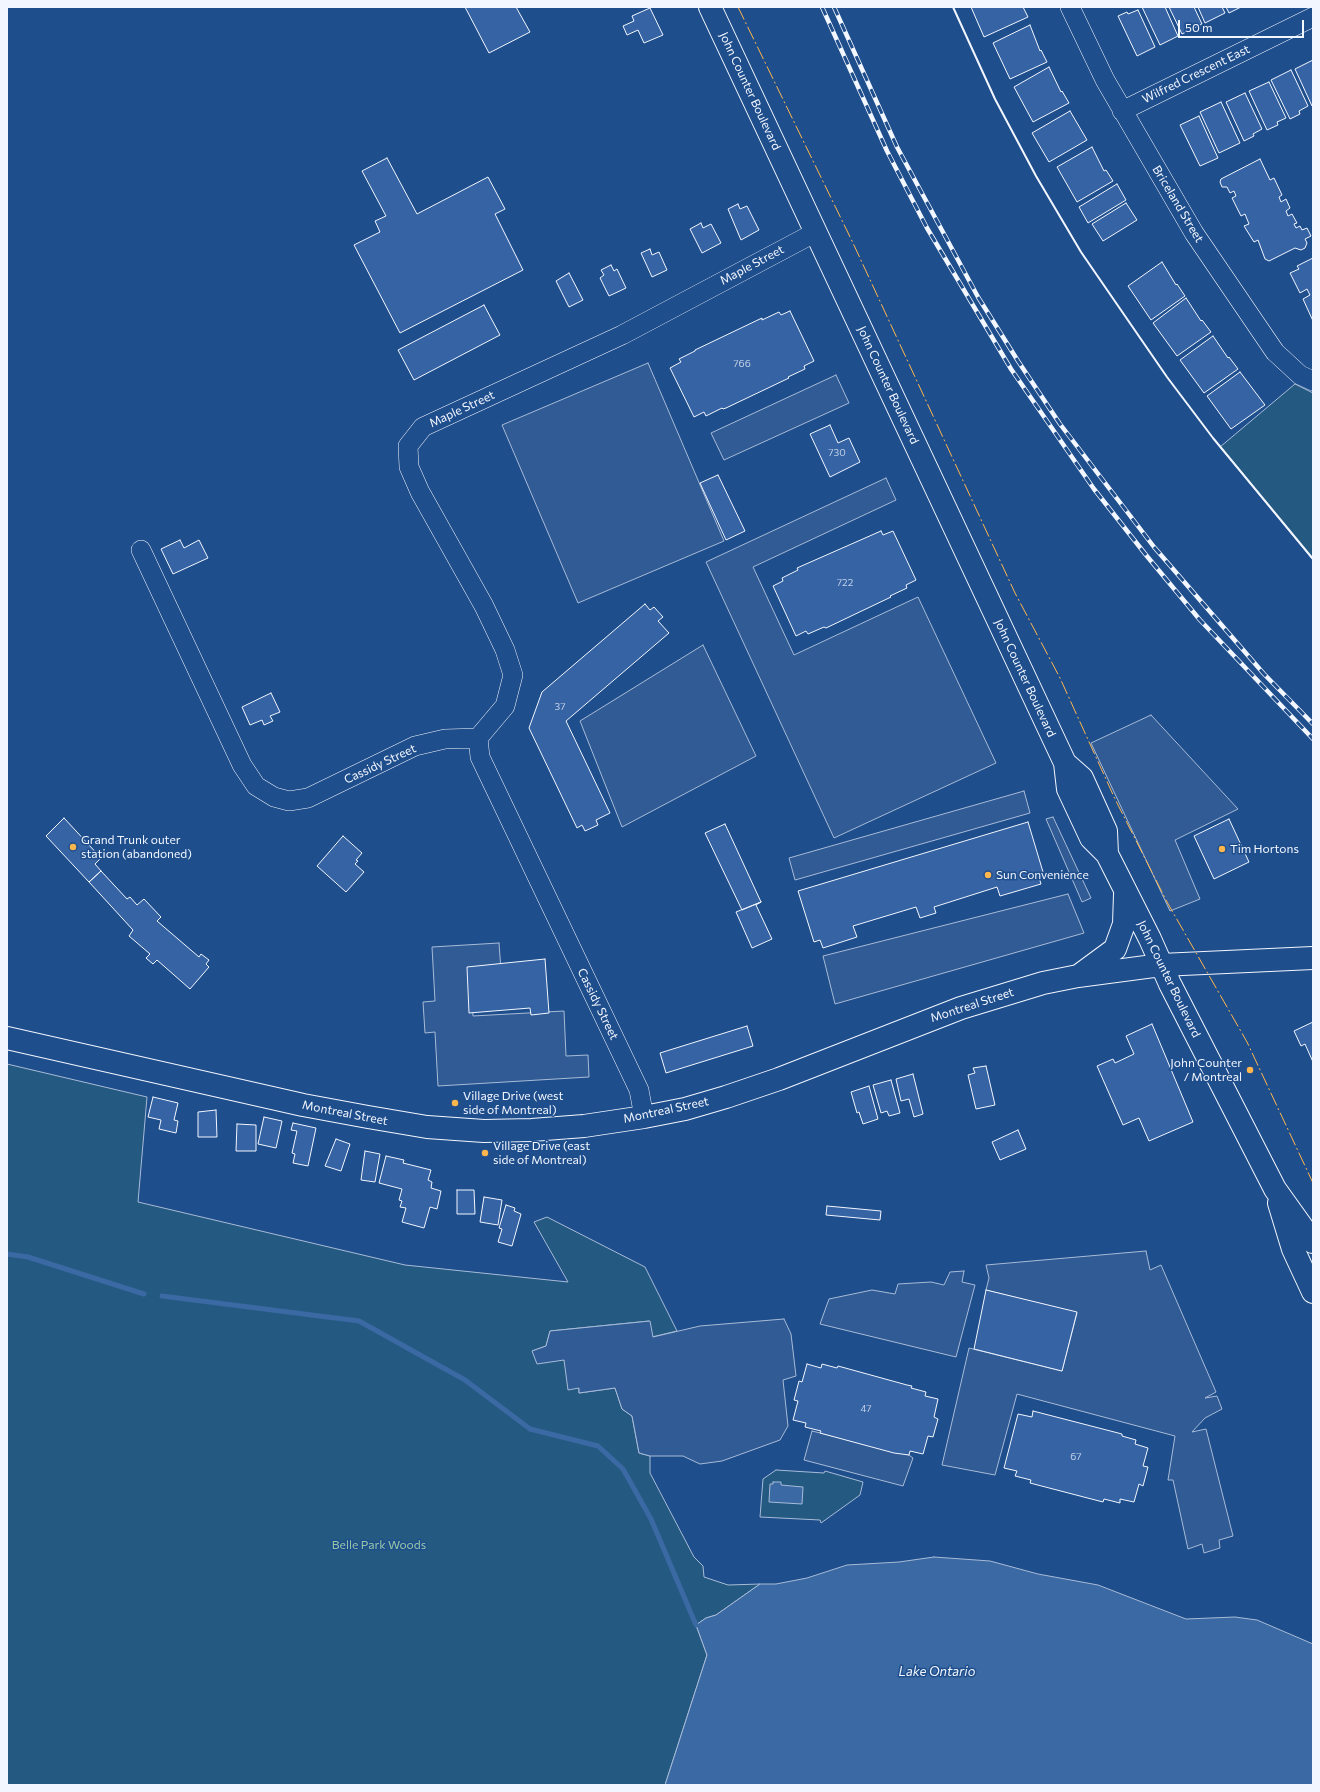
<!DOCTYPE html>
<html>
<head>
<meta charset="utf-8">
<style>
	body { margin:0 }
	#map { position:relative; width:1320px; height:1792px; overflow:hidden; background:#1f4e8c; font-family:Commissioner,sans-serif }
	canvas { display:block }
	.frame { position:absolute; inset:0; border:8px solid #f2f6ff; pointer-events:none }
	.scale { position:absolute; left:1178px; top:20px; width:126px; height:18px; box-sizing:border-box; border:2px solid #f2f6ff; border-top:0; padding-left:5px; font-size:12px; line-height:14px; white-space:nowrap; color:#f2f6ff; -webkit-text-stroke:3px #1f4e8c; paint-order:stroke }
</style>
</head>
<body>
<div id="map">
<canvas width="1320" height="1792"></canvas>
<div class="frame"></div>
<div class="scale">50 m</div>
</div>
<script>
const ctx = document.querySelector('canvas').getContext('2d');
ctx.lineJoin = 'round';
function fill(path, color) { ctx.fillStyle = color; ctx.fill(path, 'evenodd'); }
const poly = rows => new Path2D(rows.map(r => 'M' + r).join(''));
function trace(path, color, width, dash) { ctx.strokeStyle = color; ctx.lineWidth = width; ctx.lineCap = dash ? 'butt' : 'round'; ctx.setLineDash(dash || []); ctx.stroke(path); }
function drawText(font, color, halo, rows, align = 'center') {
  ctx.font = font + ' Commissioner,sans-serif'; ctx.lineWidth = 3; ctx.setLineDash([]); ctx.textBaseline = 'middle'; ctx.strokeStyle = halo; ctx.fillStyle = color; for (const [text, x, y, turn = 0] of rows) {
    ctx.save(); ctx.translate(x, y); ctx.rotate((+turn || 0) * Math.PI / 180); ctx.textAlign = isNaN(turn) ? turn : align; if (halo) ctx.strokeText(text, 0, 0); ctx.fillText(text, 0, 0); ctx.restore();
  }
}
const green = poly([
	[1295,384,1313,393,1313,560,1220,447,1295,384],
	[7,1064,147,1097,138,1202,405,1265,568,1282,534,1222,547,1217,645,1267,677,1331,652,1337,649,1321,550,1331,546,1346,532,1351,564,1360,579,1388,579,1393,615,1388,622,1409,632,1416,639,1453,650,1456,650,1473,694,1557,703,1566,704,1577,728,1585,760,1584,716,1615,706,1618,696,1625,707,1655,665,1785,7,1785,7,1064],
	[776,1470,824,1473,825,1471,863,1482,860,1495,821,1523,820,1520,760,1517,763,1479,776,1470]
]);
const parking = poly([
	[648,363,724,541,578,603,502,425,648,363],
	[836,375,849,403,724,460,711,433,836,375],
	[886,478,896,500,753,567,794,655,918,597,996,763,834,838,706,562,886,478],
	[703,645,756,756,622,827,580,721,703,645],
	[1151,715,1238,809,1175,840,1200,899,1170,911,1091,743,1151,715],
	[1024,791,1030,813,795,880,789,858,1024,791],
	[1053,817,1091,898,1082,902,1046,819,1053,817],
	[1068,894,1084,933,835,1004,823,956,1068,894],
	[499,943,501,970,471,972,473,1016,564,1011,566,1056,588,1055,589,1077,438,1086,435,1032,425,1033,423,1002,435,1001,432,947,499,943],
	[1146,1251,1150,1270,1161,1265,1216,1392,1205,1398,1217,1396,1222,1409,1205,1418,1192,1432,1206,1429,1233,1536,1219,1540,1220,1548,1204,1553,1202,1544,1188,1549,1173,1480,1168,1480,1175,1436,1017,1394,995,1475,942,1465,969,1348,1062,1371,1077,1313,986,1290,989,1278,986,1265,1146,1251],
	[964,1271,962,1282,975,1285,956,1357,820,1324,829,1299,872,1290,895,1294,898,1284,931,1282,944,1285,950,1272,964,1271],
	[784,1319,791,1334,796,1376,783,1380,788,1426,780,1440,722,1461,700,1464,683,1456,650,1456,639,1453,632,1416,622,1409,615,1388,579,1393,579,1388,568,1390,564,1360,537,1364,532,1351,546,1346,550,1331,650,1321,653,1337,700,1326,784,1319],
	[812,1431,909,1455,913,1458,903,1486,804,1460,812,1431]
]);
const water = poly([
	[773,1482,781,1482,781,1485,803,1487,802,1504,769,1502,770,1484,773,1484,773,1482],
	[934,1557,990,1561,1038,1574,1098,1585,1186,1619,1235,1617,1257,1620,1313,1644,1313,1785,665,1785,707,1655,696,1625,706,1618,716,1615,760,1584,776,1584,807,1578,847,1565,899,1562,934,1557]
]);
const stream = poly([
	[7,1254,28,1257,144,1294],
	[162,1296,359,1321,465,1380,530,1429,598,1446,623,1469,651,1519,696,1625]
]);
const building = poly([
	[465,7,516,7,530,32,489,53,465,7],
	[971,7,1023,7,1028,17,984,37,971,7],
	[1142,7,1165,7,1178,36,1160,45,1142,7],
	[1169,7,1194,7,1202,24,1182,34,1169,7],
	[1198,7,1222,7,1225,13,1205,23,1198,7],
	[1226,7,1241,7,1229,13,1226,7],
	[650,8,663,35,644,43,638,30,627,35,623,26,634,21,632,16,650,8],
	[1138,10,1155,47,1137,56,1118,16,1127,12,1128,14,1138,10],
	[1030,25,1040,51,1041,50,1047,62,1010,79,993,43,1030,25],
	[1313,60,1313,106,1312,106,1295,69,1313,60],
	[1049,67,1061,92,1062,91,1069,103,1033,122,1014,87,1049,67],
	[1291,70,1308,106,1299,111,1300,114,1290,119,1271,80,1291,70],
	[1269,82,1286,118,1277,122,1278,125,1267,130,1249,91,1269,82],
	[1245,93,1262,129,1253,134,1254,136,1244,141,1226,102,1245,93],
	[1221,102,1240,143,1219,153,1200,112,1221,102],
	[1070,111,1087,140,1049,162,1032,133,1070,111],
	[1199,116,1218,158,1200,166,1180,125,1199,116],
	[1092,147,1104,171,1106,170,1113,181,1077,202,1057,167,1092,147],
	[387,158,417,214,488,177,505,209,495,214,523,270,400,333,354,245,380,232,375,221,386,216,362,171,387,158],
	[1260,159,1270,180,1274,178,1282,195,1279,197,1281,202,1286,199,1290,208,1286,211,1288,216,1292,214,1297,223,1294,224,1296,228,1300,226,1302,230,1307,228,1311,236,1305,239,1307,243,1305,248,1301,250,1295,248,1269,261,1265,259,1258,240,1254,242,1244,226,1249,224,1245,214,1241,216,1232,198,1236,196,1234,191,1230,193,1227,187,1222,187,1220,182,1221,179,1260,159],
	[1117,184,1126,200,1088,223,1079,207,1117,184],
	[1126,203,1137,220,1103,241,1092,224,1126,203],
	[738,204,740,209,747,206,759,230,741,240,728,209,738,204],
	[701,223,703,228,711,224,721,243,702,253,690,229,701,223],
	[650,249,652,255,659,252,667,270,652,277,641,253,650,249],
	[1313,258,1313,321,1303,299,1310,295,1307,289,1300,293,1290,273,1299,269,1297,266,1313,258],
	[1162,262,1176,285,1177,284,1185,296,1151,320,1128,286,1162,262],
	[611,265,614,271,617,269,626,288,609,296,600,278,604,275,601,270,611,265],
	[569,273,583,300,569,307,556,281,569,273],
	[1186,298,1201,321,1202,320,1211,332,1177,356,1153,323,1186,298],
	[484,305,500,335,414,380,398,350,484,305],
	[790,311,814,361,804,366,805,369,788,377,789,378,726,408,723,409,722,408,706,416,704,412,694,417,670,368,681,362,679,359,695,351,695,350,762,318,762,320,779,312,781,315,790,311],
	[1213,336,1228,358,1229,357,1238,369,1204,393,1180,360,1213,336],
	[1240,372,1265,405,1231,429,1207,396,1240,372],
	[830,425,838,443,849,438,860,462,830,477,810,434,830,425],
	[718,475,745,531,726,540,700,483,718,475],
	[881,531,883,535,893,531,916,580,906,585,907,588,890,596,891,597,826,628,824,627,808,634,806,631,796,636,773,586,783,581,782,578,798,570,797,568,881,531],
	[180,540,184,548,199,540,208,558,173,574,161,549,180,540],
	[645,604,650,610,654,607,663,617,658,621,669,633,566,721,610,813,596,820,598,825,585,831,582,825,577,828,529,728,542,692,645,604],
	[271,693,280,712,270,716,273,721,264,725,262,720,250,725,242,707,271,693],
	[64,818,101,858,95,864,101,871,89,882,46,836,64,818],
	[1229,819,1249,862,1214,879,1194,836,1229,819],
	[1028,822,1043,872,1038,874,1041,884,1000,896,997,887,934,907,936,913,920,918,916,907,853,926,857,937,823,948,820,940,814,942,798,891,1028,822],
	[725,824,761,902,742,910,705,833,725,824],
	[343,836,362,853,356,860,358,861,355,864,364,872,346,892,317,866,343,836],
	[101,871,127,899,130,897,137,905,144,899,161,917,157,921,199,957,201,954,209,960,206,964,209,967,190,989,157,960,153,964,146,958,150,954,129,936,133,930,89,882,101,871],
	[761,902,756,905,772,939,752,948,736,912,761,902],
	[545,959,549,1013,531,1015,530,1008,469,1013,467,967,545,959],
	[1313,1022,1313,1062,1305,1044,1301,1046,1294,1031,1313,1022],
	[1152,1024,1193,1122,1149,1141,1139,1118,1123,1125,1097,1066,1113,1059,1115,1063,1134,1054,1126,1036,1152,1024],
	[747,1026,753,1046,666,1073,660,1053,747,1026],
	[986,1066,995,1105,976,1109,968,1075,975,1073,973,1068,986,1066],
	[913,1074,923,1114,914,1117,909,1099,901,1101,896,1079,913,1074],
	[891,1080,900,1113,889,1116,887,1111,881,1113,873,1085,891,1080],
	[869,1086,878,1119,863,1124,859,1112,857,1113,851,1092,869,1086],
	[153,1097,178,1103,174,1120,178,1121,176,1133,159,1129,161,1120,148,1117,153,1097],
	[216,1110,217,1137,198,1137,198,1112,216,1110],
	[264,1117,282,1121,276,1148,258,1144,264,1117],
	[293,1123,316,1128,308,1166,293,1163,295,1154,292,1153,297,1131,291,1130,293,1123],
	[237,1124,256,1125,256,1151,236,1151,237,1124],
	[1018,1130,1026,1149,1000,1160,992,1142,1018,1130],
	[336,1139,350,1144,341,1171,325,1166,336,1139],
	[365,1151,380,1154,375,1182,361,1180,365,1151],
	[386,1156,404,1160,403,1163,431,1170,428,1180,432,1182,431,1188,441,1191,437,1209,430,1207,424,1228,402,1222,406,1208,400,1207,402,1201,399,1200,402,1189,379,1183,386,1156],
	[457,1190,474,1190,475,1214,457,1214,457,1190],
	[484,1197,502,1200,498,1225,480,1222,484,1197],
	[506,1205,515,1208,514,1211,521,1214,512,1246,498,1242,502,1229,499,1228,506,1205],
	[827,1206,881,1211,880,1220,826,1215,827,1206],
	[986,1290,1077,1312,1062,1371,974,1349,986,1290],
	[807,1364,821,1368,822,1364,837,1368,838,1366,907,1385,912,1386,911,1388,926,1392,925,1396,938,1399,934,1417,938,1419,933,1437,928,1436,923,1454,910,1451,909,1455,894,1453,820,1433,821,1431,805,1427,806,1423,793,1420,798,1401,794,1400,799,1381,802,1382,807,1364],
	[1033,1411,1122,1434,1122,1436,1136,1440,1135,1444,1148,1448,1143,1466,1148,1467,1143,1486,1139,1484,1134,1502,1120,1499,1120,1503,1104,1499,1103,1502,1030,1483,1031,1480,1015,1476,1017,1471,1004,1468,1018,1414,1032,1417,1033,1411]
]);
const minor = poly([
	[1070,7,1105,80,1194,233,1275,352,1300,375,1313,381],
	[1122,111,1313,17],
	[141,550,242,765,256,786,274,797,289,801,308,798,415,746,445,739,478,738,480,757,639,1090,644,1117],
	[478,738,505,706,513,675,505,650,484,606,420,492,409,467,408,446,423,427,622,335,816,232]
]);
const major = poly([
	[710,7,1065,763,1068,789,1091,838,1107,854,1150,939,1170,984,1275,1189,1313,1242],
	[1065,763,1082,778,1106,831,1107,854],
	[1081,974,1115,949,1124,924,1125,894],
	[7,1038,303,1105,368,1117,427,1127,484,1131,532,1130,584,1126,644,1117,685,1109,726,1097,779,1079,961,1008,1043,983,1078,976,1161,965,1313,958],
	[1279,1203,1293,1249,1313,1292]
]);
const rail = poly([
	[822,7,887,151,927,228,1011,369,1094,489,1146,555,1200,620,1313,739],
	[834,7,897,147,978,297,1018,361,1060,424,1154,547,1264,674,1313,724]
]);
const wall = poly([
	[953,7,995,99,1036,176,1081,252,1167,377,1213,438,1313,559]
]);
const power = poly([
	[738,7,853,243,1015,593,1060,678,1115,799,1167,902,1247,1042,1313,1183]
]);
const markers = [
	[73,847,4,"#ffb74d"],
	[1222,849,4,"#ffb74d"],
	[988,875,4,"#ffb74d"],
	[1250,1070,4,"#ffb74d"],
	[455,1103,4,"#ffb74d"],
	[485,1153,4,"#ffb74d"]
];
const numberNames = [
	["766",742,364],
	["730",837,453],
	["722",845,583],
	["37",560,707],
	["47",866,1409],
	["67",1076,1457]
];
const streetNames = [
	["Wilfred Crescent East",1196,74,-26],
	["John Counter Boulevard",750,91,65],
	["Briceland Street",1178,204,59],
	["Maple Street",752,265,-28],
	["John Counter Boulevard",888,385,65],
	["Maple Street",462,409,-25],
	["John Counter Boulevard",1025,678,65],
	["Cassidy Street",380,764,-25],
	["John Counter Boulevard",1169,979,64],
	["Cassidy Street",598,1004,64],
	["Montreal Street",972,1005,-18],
	["Montreal Street",666,1110,-12],
	["Montreal Street",345,1113,11]
];
const poiNames = [
	["Grand Trunk outer",81,840],
	["station (abandoned)",81,854],
	["Tim Hortons",1230,849],
	["Sun Convenience",996,875],
	["John Counter",1242,1063,"right"],
	["/ Montreal",1242,1077,"right"],
	["Village Drive (west",463,1096],
	["side of Montreal)",463,1110],
	["Village Drive (east",493,1146],
	["side of Montreal)",493,1160]
];
const parkNames = [
	["Belle Park Woods",379,1545]
];
const waterNames = [
	["Lake Ontario",937,1672]
];
fill(green, '#245a82');
trace(green, '#a8bbd7', 1);
fill(parking, '#305b95');
trace(parking, '#a8bbd7', 1);
fill(water, '#3b69a3');
trace(water, '#a8bbd7', 1);
trace(stream, '#3b69a3', 5);
fill(building, '#3563a3');
trace(building, '#f2f6ff', 1);
trace(minor, '#f2f6ff', 20);
trace(major, '#f2f6ff', 24);
trace(minor, '#1f4e8c', 19);
trace(major, '#1f4e8c', 22);
trace(rail, '#f2f6ff', 4.5);
trace(rail, '#1f4e8c', 3, [9]);
trace(wall, '#f2f6ff', 2);
trace(power, '#ffb74d', 1, [14, 3, 2, 3]);
for (const [x, y, r, color] of markers) { const dot = new Path2D(); dot.arc(x, y, r, 0, 2 * Math.PI); ctx.fillStyle = color; ctx.fill(dot); trace(dot, '#1f4e8c', 1.5); }
drawText('10px', '#c3d1e8', null, numberNames);
drawText('12px', '#f2f6ff', '#1f4e8c', streetNames);
drawText('12px', '#f2f6ff', '#1f4e8c', poiNames, 'left');
drawText('12px', '#97c8a6', '#1f4e8c', parkNames);
drawText('italic 13px', '#f2f6ff', '#1f4e8c', waterNames);
</script>
</body>
</html>
